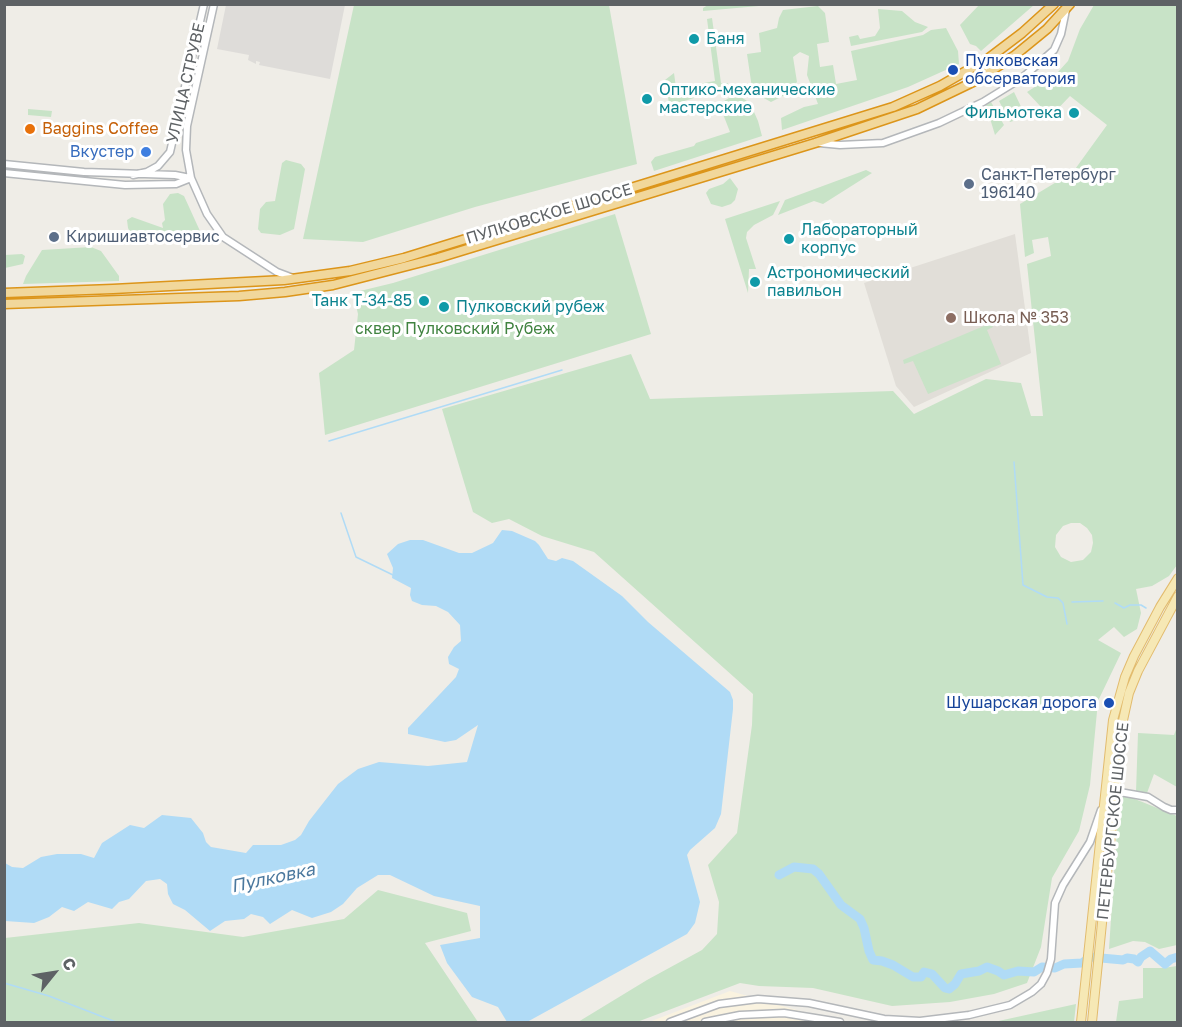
<!DOCTYPE html>
<html>
<head>
<meta charset="utf-8">
<style>
	body { margin:0 }
	#map { position:relative; width:1182px; height:1027px; overflow:hidden; background:#efede7; font-family:"Golos Text",sans-serif }
	canvas { display:block }
	.frame { position:absolute; inset:0; border:6px solid #5e6265; pointer-events:none }
	.north { position:absolute; left:24px; top:943px; width:60px; height:60px; -webkit-text-stroke:4px #fff; paint-order:stroke; rotate:60deg; font-size:16px; font-weight:700; line-height:24px; text-align:center; color:#5e6265 }
	.north::after { content:''; display:block; margin:auto; width:21px; height:27px; background:#5e6265; clip-path:polygon(50% 0,100% 100%,50% 72%,0 100%) }
</style>
</head>
<body>
<div id="map">
<canvas width="1182" height="1027"></canvas>
<div class="frame"></div>
<div class="north">С</div>
</div>
<script>
const ctx = document.querySelector('canvas').getContext('2d');
ctx.lineJoin = 'round';
function fill(path, color) { ctx.fillStyle = color; ctx.fill(path, 'evenodd'); }
const poly = rows => new Path2D(rows.map(r => 'M' + r).join(''));
function trace(path, color, width, dash) { ctx.strokeStyle = color; ctx.lineWidth = width; ctx.lineCap = dash ? 'butt' : 'round'; ctx.setLineDash(dash || []); ctx.stroke(path); }
function drawText(font, color, halo, rows, align = 'center') {
  ctx.font = font + ' "Golos Text",sans-serif'; ctx.lineWidth = 6; ctx.setLineDash([]); ctx.textBaseline = 'middle'; ctx.strokeStyle = halo; ctx.fillStyle = color; for (const [text, x, y, turn = 0] of rows) {
    ctx.save(); ctx.translate(x, y); ctx.rotate((+turn || 0) * Math.PI / 180); ctx.textAlign = isNaN(turn) ? turn : align; if (halo) ctx.strokeText(text, 0, 0); ctx.fillText(text, 0, 0); ctx.restore();
  }
}
const commercial = poly([
	[730,991,839,1022,649,1022]
]);
const industrial = poly([
	[226,5,345,5,330,79,259,65,260,62,256,61,256,64,248,60,249,55,217,49]
]);
const education = poly([
	[1015,234,1031,353,914,407,896,386,864,283]
]);
const green = poly([
	[980,4,1034,4,1034,5,981,51,976,46,970,44,960,25],
	[354,5,609,5,637,164,475,207,363,242,303,239],
	[708,5,709,4,770,5,703,11,703,8],
	[1094,5,1177,5,1177,565,1169,576,1152,586,1136,589,1141,613,1137,629,1124,637,1114,627,1098,640,1121,653,1098,701,1090,785,1079,831,1052,878,1041,947,1027,983,994,994,950,1002,892,1006,813,988,759,986,740,983,637,1022,578,1022,647,980,702,950,717,934,719,902,708,865,737,833,752,725,753,694,594,552,542,536,509,519,492,523,473,512,442,409,631,354,650,399,893,391,914,414,986,379,1021,383,1031,416,1043,416,1027,264,1051,256,1048,237,1032,240,1034,253,1025,257,1020,204,1073,172,1107,125,1070,96,1049,118,1043,116,1042,108,1027,92,1058,72,1068,61,1080,29],
	[1071,523,1080,523,1087,528,1092,535,1093,543,1091,552,1083,560,1071,562,1061,557,1055,547,1056,535,1063,526],
	[818,6,825,13,829,42,817,44,820,67,833,65,836,84,857,80,851,51,923,35,931,30,946,28,958,51,959,64,908,87,782,130,781,118,804,107,818,104,807,75,809,56,800,52,793,57,797,82,787,94,771,102,762,97,752,88,747,54,761,52,759,33,777,28,779,18,783,10],
	[878,9,902,11,915,22,928,27,922,32,851,46,849,37,858,35,860,39,875,36,880,28],
	[712,18,721,83,728,83,726,88,678,103,675,109,670,109,665,80,674,73,676,88,715,81,707,19],
	[1014,92,1026,117,1010,122,999,101],
	[741,97,750,103,758,121,762,136,654,171,651,162,655,157,694,146,696,143,730,132,721,109,724,101,729,98],
	[991,102,1004,125,995,135,986,105],
	[28,109,52,111,51,117,28,115],
	[286,160,301,164,305,169,294,229,280,235,261,233,258,229,260,209,266,202,275,201,282,163],
	[866,170,872,173,823,204,814,201,778,215,785,200],
	[730,178,738,189,735,200,731,204,722,207,711,204,706,193,709,189,723,184],
	[178,193,184,196,200,231,196,237,183,238,170,243,161,241,134,241,128,228,127,220,132,217,163,228,162,223,165,220,163,204,170,194],
	[780,201,773,215,754,225,747,232,746,238,756,269,749,269,748,293,725,219],
	[615,214,651,334,325,435,319,373,354,350,358,314,355,301,356,295,360,291,393,283],
	[91,247,101,251,119,276,119,281,23,284,26,276,42,250],
	[22,254,25,256,23,264,5,268,5,255],
	[991,323,993,327,987,330,1001,364,928,394,913,361,904,364,903,360],
	[1177,727,1177,787,1154,774,1147,793,1136,792,1138,733,1174,735],
	[1125,795,1177,816,1177,945,1159,949,1145,942,1133,941,1109,949,1119,798],
	[378,890,467,913,471,931,425,943,478,1022,5,1022,5,938,139,923,243,937,344,919],
	[1177,966,1177,1022,1116,1022,1119,1001,1143,998,1143,968,1163,968],
	[1076,1004,1074,1022,994,1022]
]);
const water = poly([
	[502,530,512,531,535,541,539,545,548,559,556,561,562,558,573,561,622,596,648,622,730,692,733,700,733,709,721,814,715,828,690,850,687,855,700,902,695,923,687,934,527,1022,507,1022,498,1007,472,997,447,963,440,945,480,938,480,906,434,896,390,875,378,875,357,888,343,904,331,912,312,918,292,910,270,924,263,917,251,914,244,919,225,921,210,931,185,910,173,904,168,894,167,884,160,879,146,881,129,899,119,902,112,909,88,902,74,911,62,907,49,917,34,923,5,921,5,863,12,867,23,868,41,857,57,854,81,854,94,858,102,843,130,825,144,828,162,815,191,818,203,833,206,842,211,847,246,853,253,845,281,845,295,840,301,835,309,821,338,784,358,769,379,762,428,766,467,762,478,725,456,740,445,742,408,734,408,728,456,677,459,669,449,664,448,657,454,647,461,641,460,625,448,612,436,606,422,605,412,601,410,595,411,588,392,578,393,568,387,554,398,544,410,540,423,540,459,553,472,553,493,543]
]);
const stream = poly([
	[329,441,562,370],
	[1014,462,1023,585,1047,597,1058,598,1063,603,1067,624],
	[341,513,356,557,393,575],
	[1072,602,1103,601],
	[1115,603,1124,608,1130,605,1141,605,1146,608],
	[4,983,49,996,116,1022]
]);
const river = poly([
	[779,875,794,867,813,869,819,874,841,905,860,919,864,928,869,951,873,960,882,961,893,965,913,977,921,977,924,972,932,974,945,988,949,989,955,984,961,974,979,971,987,967,998,971,1004,975,1018,971,1034,972,1042,967,1055,968,1064,964,1082,963,1090,957,1123,960,1127,958,1134,959,1138,962,1141,957,1150,951,1165,964,1171,959,1178,957]
]);
const minor = poly([
	[214,4,187,126,186,150,191,178,207,214,223,237,277,272,293,278],
	[819,143,840,145,883,143,939,123,983,102,1022,78,1054,50,1061,34,1066,10],
	[4,164,84,172,175,175,190,178],
	[4,173,125,185,176,184,191,178],
	[133,175,147,172,158,166,170,152,204,4],
	[1114,791,1148,797,1164,807,1171,810,1178,810],
	[670,1022,719,1004,758,999,809,1003,884,1019,920,1021,969,1015,1010,1005,1032,992,1041,984,1047,973,1051,959,1055,903,1063,885,1090,842,1101,810],
	[705,1022,740,1015,784,1013,840,1022]
]);
const major = poly([
	[1081,1022,1113,720,1125,677,1134,656,1160,607,1178,578],
	[1092,1022,1122,725,1129,693,1138,671,1178,596]
]);
const highway = poly([
	[4,293,113,289,284,280,350,271,404,258,893,107,940,86,989,58,1022,33,1054,4],
	[4,304,239,296,285,292,333,285,438,258,815,143,917,109,973,82,1014,56,1047,29,1070,4]
]);
const markers = [
	[694,39,6,"#0f9aa8"],
	[953,70,6,"#1a4fb4"],
	[647,99,6,"#0f9aa8"],
	[1074,113,6,"#0f9aa8"],
	[30,129,6,"#e8710a"],
	[146,152,6,"#3f7fe0"],
	[969,184,6,"#5c6f8a"],
	[54,237,6,"#5c6f8a"],
	[789,239,6,"#0f9aa8"],
	[755,282,6,"#0f9aa8"],
	[424,301,6,"#0f9aa8"],
	[444,307,6,"#0f9aa8"],
	[951,318,6,"#8d6e63"],
	[1109,703,6,"#1a4fb4"]
];
const cultureNames = [
	["Баня",706,39],
	["Оптико-механические",659,90],
	["мастерские",659,108],
	["Фильмотека",1062,113,"right"],
	["Лабораторный",801,230],
	["корпус",801,248],
	["Астрономический",767,273],
	["павильон",767,291],
	["Танк Т-34-85",412,301,"right"],
	["Пулковский рубеж",456,307]
];
const transitNames = [
	["Пулковская",965,61],
	["обсерватория",965,79],
	["Шушарская дорога",1097,703,"right"]
];
const streetNames = [
	["УЛИЦА СТРУВЕ",186,83,-77],
	["ПУЛКОВСКОЕ ШОССЕ",549,214,-17],
	["ПЕТЕРБУРГСКОЕ ШОССЕ",1113,821,-84]
];
const foodNames = [
	["Baggins Coffee",42,129]
];
const shopNames = [
	["Вкустер",134,152]
];
const serviceNames = [
	["Санкт-Петербург",981,175],
	["196140",981,193],
	["Киришиавтосервис",66,237]
];
const educationNames = [
	["Школа № 353",963,318]
];
const parkNames = [
	["сквер Пулковский Рубеж",455,329]
];
const waterNames = [
	["Пулковка",273,878,-12]
];
fill(commercial, '#faf3e0');
fill(industrial, '#dedcd9');
fill(education, '#e1ded8');
fill(green, '#c8e3c7');
fill(water, '#b0dbf6');
trace(stream, '#b0dbf6', 1.5);
trace(river, '#b0dbf6', 9);
trace(minor, '#b4b7ba', 9);
trace(major, '#e2bb6d', 10);
trace(highway, '#dc951a', 11);
trace(minor, '#fff', 6);
trace(major, '#f6e8b5', 8);
trace(highway, '#f1d79b', 8);
for (const [x, y, r, color] of markers) { const dot = new Path2D(); dot.arc(x, y, r, 0, 2 * Math.PI); ctx.fillStyle = color; ctx.fill(dot); trace(dot, '#fff', 2); }
drawText('16px', '#0d838f', '#fff', cultureNames, 'left');
drawText('16px', '#164399', '#fff', transitNames, 'left');
drawText('16px', '#5e6265', '#fff', streetNames);
drawText('16px', '#c56008', '#fff', foodNames, 'left');
drawText('16px', '#366cbe', '#fff', shopNames, 'right');
drawText('16px', '#4e5e75', '#fff', serviceNames, 'left');
drawText('16px', '#785e54', '#fff', educationNames, 'left');
drawText('16px', '#408340', '#fff', parkNames);
drawText('italic 18px', '#4b789e', '#fff', waterNames);
</script>
</body>
</html>
